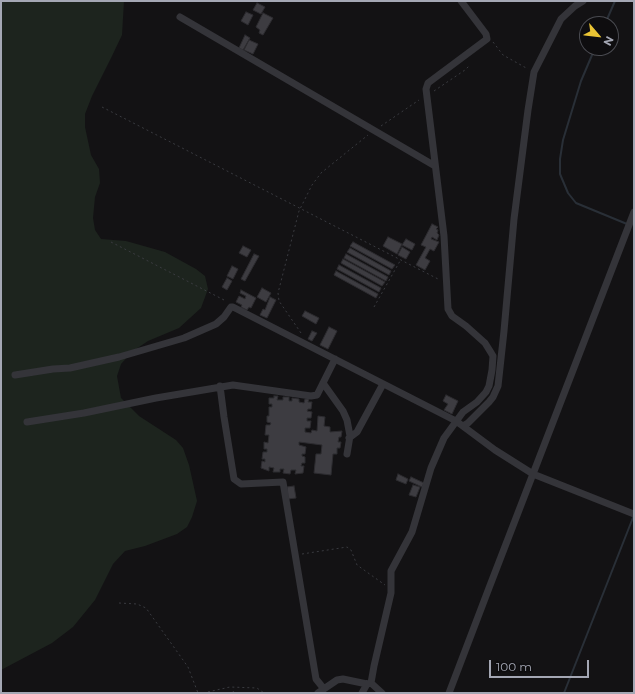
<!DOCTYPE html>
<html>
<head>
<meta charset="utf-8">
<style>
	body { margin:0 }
	#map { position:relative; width:635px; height:694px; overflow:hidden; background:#131214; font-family:Montserrat,sans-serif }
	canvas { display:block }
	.frame { position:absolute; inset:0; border:2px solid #a4a7b4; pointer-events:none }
	.north { position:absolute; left:579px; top:16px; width:40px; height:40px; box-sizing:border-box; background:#0e0d0f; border:1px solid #4a4b51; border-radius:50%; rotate:118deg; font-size:11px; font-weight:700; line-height:16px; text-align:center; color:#a4a7b4 }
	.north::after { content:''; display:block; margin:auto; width:14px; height:18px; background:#eac434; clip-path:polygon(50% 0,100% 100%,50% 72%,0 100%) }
	.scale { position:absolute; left:489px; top:660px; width:100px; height:18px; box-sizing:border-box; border:2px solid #a4a7b4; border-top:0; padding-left:5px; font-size:12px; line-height:14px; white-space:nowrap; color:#a4a7b4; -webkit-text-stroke:3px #0e0d0f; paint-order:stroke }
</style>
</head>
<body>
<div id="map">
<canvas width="635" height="694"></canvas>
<div class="frame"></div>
<div class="north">N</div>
<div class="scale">100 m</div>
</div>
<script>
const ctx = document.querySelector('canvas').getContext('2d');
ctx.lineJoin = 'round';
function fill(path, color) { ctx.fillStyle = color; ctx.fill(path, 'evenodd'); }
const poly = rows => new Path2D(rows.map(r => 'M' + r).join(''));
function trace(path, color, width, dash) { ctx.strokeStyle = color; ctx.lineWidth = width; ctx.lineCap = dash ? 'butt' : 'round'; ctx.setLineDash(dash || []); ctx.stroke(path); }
const green = poly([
	[1,1,124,1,122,35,112,56,92,96,85,114,85,127,91,155,99,169,100,183,95,197,93,218,95,230,101,239,126,241,165,252,196,269,205,276,208,289,201,308,179,328,148,341,133,351,121,364,117,376,121,398,139,416,176,440,183,448,189,465,197,501,192,517,187,527,177,534,145,546,125,551,113,564,95,600,73,627,52,643,1,670]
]);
const stream = poly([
	[605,24,615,1],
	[595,48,581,81,563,140,560,159,560,174,568,193,576,203,627,224],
	[564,693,634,515]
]);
const building = poly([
	[257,3,265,7,261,14,253,10,257,3],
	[246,12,253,15,248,25,241,21,246,12],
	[263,13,273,18,263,35,259,33,260,30,256,27,263,13],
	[245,35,250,38,243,50,239,48,245,35],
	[249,40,258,44,253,54,244,50,249,40],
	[432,224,438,227,436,229,438,230,437,233,439,235,437,240,432,237,431,239,439,242,434,251,430,249,425,258,430,261,425,270,416,265,426,247,421,245,432,224],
	[388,237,402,244,397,254,383,246,388,237],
	[406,239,415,244,412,250,402,245,406,239],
	[353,242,395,265,392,269,350,246,353,242],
	[243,246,251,250,247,257,239,253,243,246],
	[402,247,410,252,406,259,398,255,402,247],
	[350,248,391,271,389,275,347,252,350,248],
	[254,254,259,256,245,281,241,279,254,254],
	[346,254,388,277,386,281,344,258,346,254],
	[343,259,385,282,382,286,341,263,343,259],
	[339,265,381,288,379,292,337,269,339,265],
	[232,266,238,269,233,279,227,276,232,266],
	[336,271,378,294,376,298,334,275,336,271],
	[227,278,232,281,227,290,222,287,227,278],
	[262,288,271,293,266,302,257,297,262,288],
	[241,290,256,298,251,308,249,307,247,310,241,307,242,305,236,302,239,296,245,299,246,296,240,293,241,290],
	[270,297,276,300,267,318,260,315,263,309,265,310,270,297],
	[305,311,319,318,316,324,302,316,305,311],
	[329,327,337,331,328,349,320,345,329,327],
	[312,331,317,333,312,341,308,339,312,331],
	[446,395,458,401,452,414,444,410,448,404,443,401,446,395],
	[274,396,278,396,277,400,283,400,283,397,289,397,289,401,292,401,292,398,299,399,299,402,304,403,305,399,309,399,308,402,312,402,311,409,308,409,307,411,312,412,311,418,307,418,307,421,311,421,310,428,305,428,305,432,311,433,312,430,317,431,318,416,325,417,324,426,330,427,330,432,342,431,341,437,339,437,338,442,341,442,340,448,337,448,337,454,333,454,331,475,314,473,316,454,321,454,322,445,299,442,299,445,306,447,305,454,302,454,302,456,305,457,305,463,302,463,301,466,304,466,303,473,295,474,296,470,291,470,290,474,283,473,284,469,280,469,280,472,273,472,274,468,269,467,269,471,261,468,262,461,265,462,265,459,262,459,263,452,267,452,267,449,264,449,264,442,268,443,269,435,265,435,266,425,270,425,271,423,267,422,267,416,269,416,269,407,272,407,272,404,269,404,269,398,274,398,274,396],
	[398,474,408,479,406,484,396,480,398,474],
	[411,477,424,483,422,487,409,481,411,477],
	[413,485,420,487,416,497,409,495,413,485],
	[294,486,296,498,288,499,287,487,294,486]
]);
const path = poly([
	[493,42,503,55,528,69],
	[434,91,465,70,470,65],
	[102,107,440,280],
	[381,126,419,100],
	[111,242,226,301],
	[374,307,400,261],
	[301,333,279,301,278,293,299,211,312,185,321,173,368,135],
	[302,554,347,547,351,550,357,565,385,585],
	[119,603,137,604,146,608,188,667,198,693],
	[203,693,230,687,257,688,264,693],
	[233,693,234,688]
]);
const minor = poly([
	[180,17,435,166],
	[15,375,53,369,70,368,119,357,184,338,216,324,224,317,231,307,233,307,456,421,495,450,533,474,634,514],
	[323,383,343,411,347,420,350,436,347,454],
	[220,386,224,417,234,479,241,484,283,482,316,679,324,689],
	[27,422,84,413,156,398,233,385,311,396,317,395,335,359],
	[463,426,468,423,489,402,493,397,498,386,504,331,514,219,528,110,534,72,561,19,575,6,583,1],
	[349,438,357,432,383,384],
	[371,683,374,666,391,593,391,571,412,532,431,468,444,438,463,412,477,402,486,392,489,386,492,370,493,356,490,351,485,343,466,326,452,316,448,309,444,236,426,89,428,83,487,39,486,34,461,1],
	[318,693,337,680,343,679,367,684,371,683,382,693],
	[362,693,367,684],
	[449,693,489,588,634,212]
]);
fill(green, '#1d241e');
trace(stream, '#292f37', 2);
fill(building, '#3d3c41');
trace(building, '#2d2c30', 1);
trace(path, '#3a3b40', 1, [2, 3]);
trace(minor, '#343439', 7);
</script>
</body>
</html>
